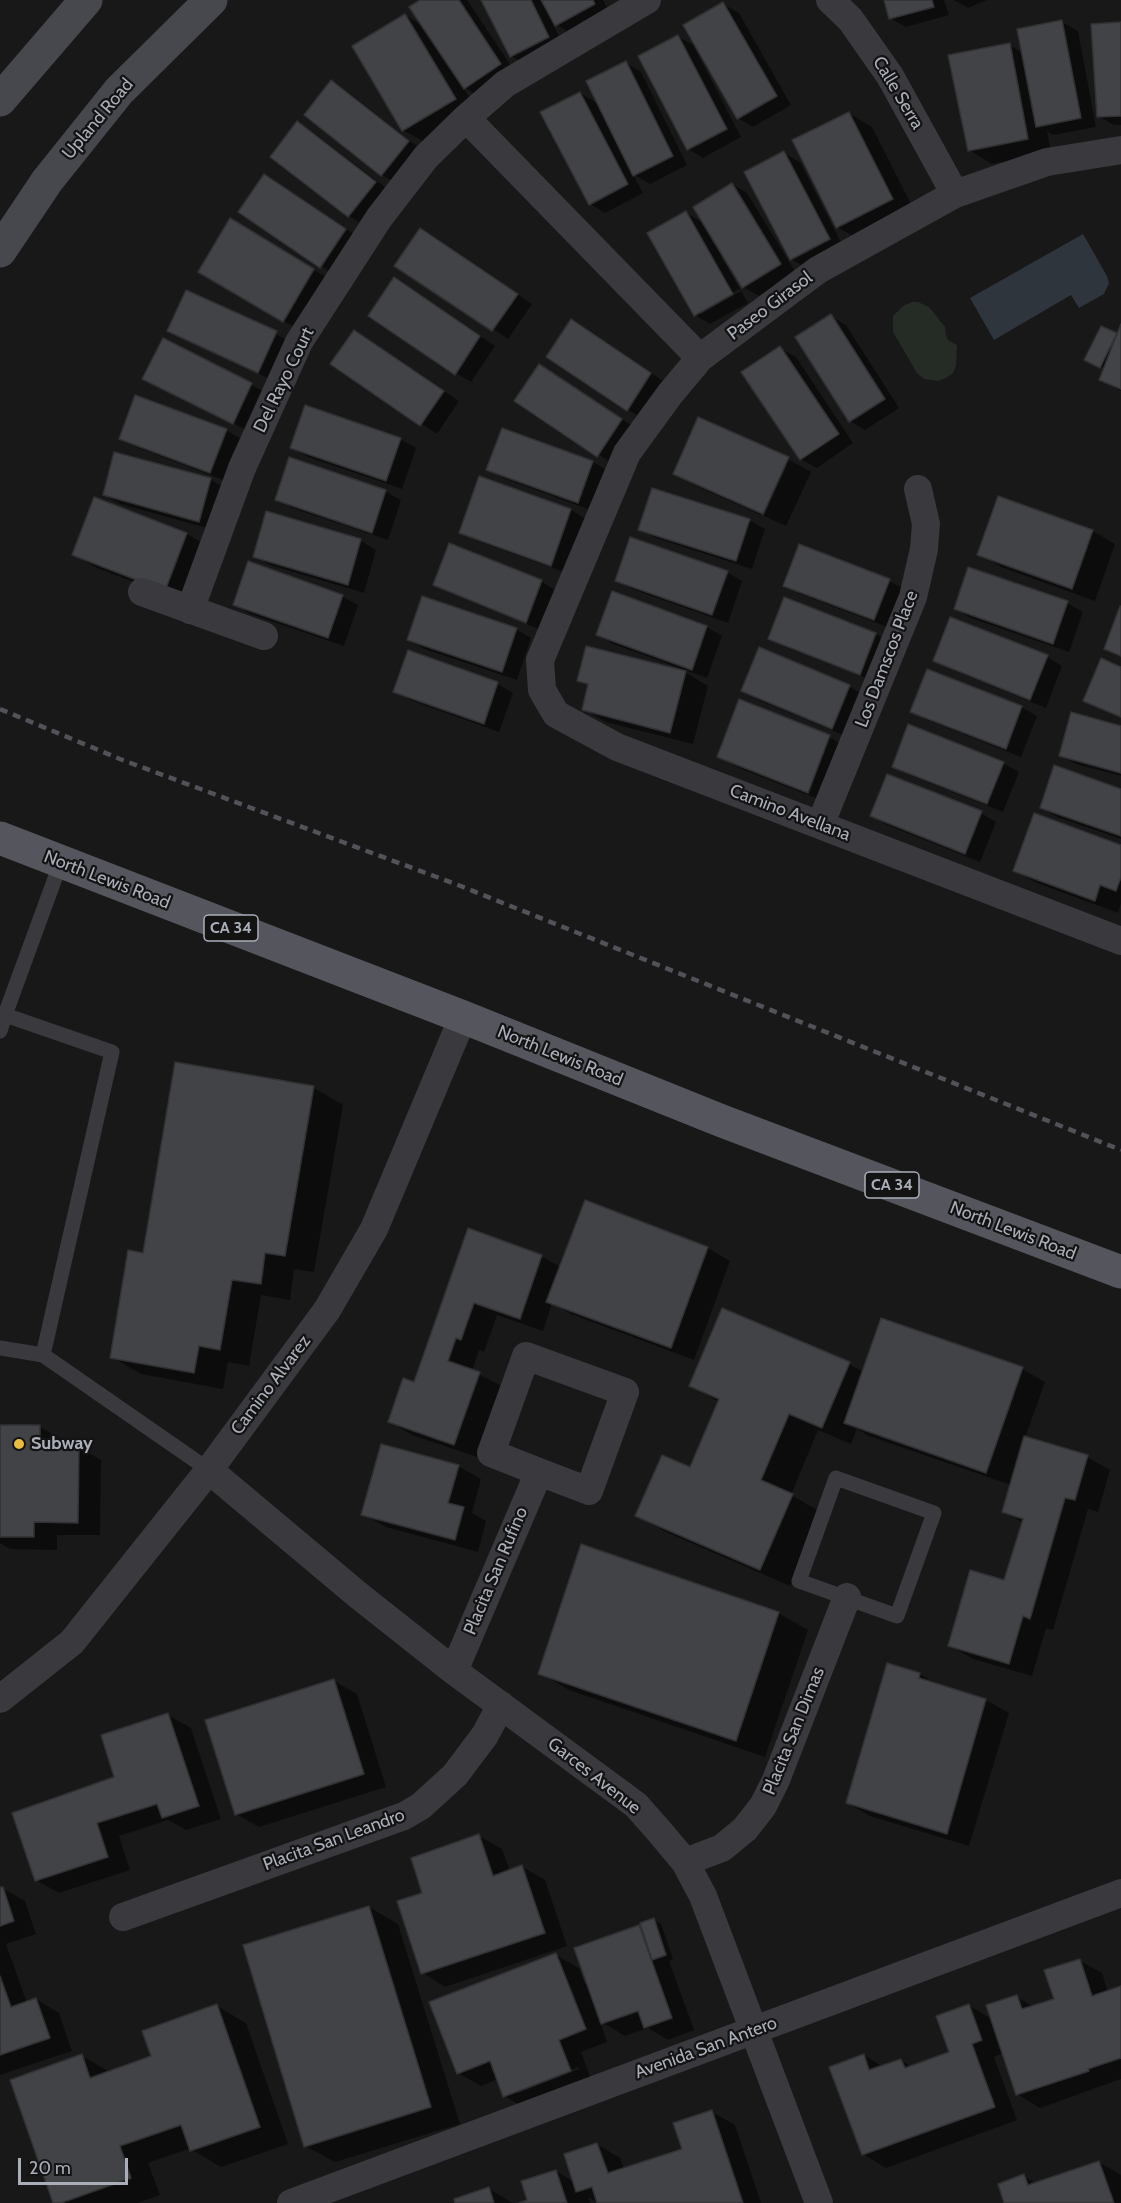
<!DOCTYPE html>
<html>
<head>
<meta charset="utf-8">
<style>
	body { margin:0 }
	#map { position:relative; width:1121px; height:2203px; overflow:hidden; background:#181819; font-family:Cabin,sans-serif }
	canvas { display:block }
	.scale { position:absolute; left:18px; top:2158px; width:110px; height:27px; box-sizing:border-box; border:3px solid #aaaeb9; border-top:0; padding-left:8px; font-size:18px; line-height:21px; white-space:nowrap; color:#aaaeb9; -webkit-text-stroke:4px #131314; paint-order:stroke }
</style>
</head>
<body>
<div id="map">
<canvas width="1121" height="2203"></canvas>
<div class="scale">20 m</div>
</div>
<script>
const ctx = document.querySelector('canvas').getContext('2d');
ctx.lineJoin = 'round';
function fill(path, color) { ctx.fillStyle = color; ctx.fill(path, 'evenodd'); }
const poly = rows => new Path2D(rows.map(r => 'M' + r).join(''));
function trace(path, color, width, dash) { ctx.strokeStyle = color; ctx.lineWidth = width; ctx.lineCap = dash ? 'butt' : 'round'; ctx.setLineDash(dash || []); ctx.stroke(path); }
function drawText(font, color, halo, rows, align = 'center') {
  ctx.font = font + ' Cabin,sans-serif'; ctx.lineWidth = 4.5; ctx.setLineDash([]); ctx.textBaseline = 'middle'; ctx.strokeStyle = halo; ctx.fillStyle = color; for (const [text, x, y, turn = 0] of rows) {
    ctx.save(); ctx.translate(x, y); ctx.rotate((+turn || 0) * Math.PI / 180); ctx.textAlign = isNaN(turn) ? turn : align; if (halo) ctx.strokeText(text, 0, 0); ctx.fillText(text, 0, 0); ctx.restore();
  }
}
const green = poly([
	[912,302,918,302,929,307,945,327,946,335,948,340,957,345,956,365,953,373,946,378,938,381,924,379,917,373,893,332,893,316,903,306]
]);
const water = poly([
	[1083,234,1107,276,1109,283,1104,294,1079,308,1071,295,994,340,970,298]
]);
const shadow = poly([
	[423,0,467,0,516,73,480,97,463,87,478,112,426,143,403,130,405,15,423,26],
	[482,0,603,0,610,13,572,34,552,22,564,46,526,64,511,56],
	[885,0,944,0,949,15,906,27,890,18],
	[954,0,987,0,968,8],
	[723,4,739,13,791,105,753,127,738,118],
	[1062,22,1078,31,1096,127,1053,135,1047,131,1051,152,992,164,969,150,1009,45,1023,53],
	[1121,23,1121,125,1114,125,1098,116],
	[677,36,693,45,741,137,703,158,688,149],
	[626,63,641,72,687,165,650,184,633,174,643,193,605,213,590,204,580,93,599,104],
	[332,82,347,91,423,151,398,184,382,175,306,115],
	[849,113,872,127,915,212,860,240,837,227],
	[298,123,313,132,390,191,364,225,349,216,272,156],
	[784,153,800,162,844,248,806,268,791,259],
	[732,184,747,193,796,273,759,296,743,287,723,254,721,256,748,303,710,324,695,315,686,213,704,223],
	[739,289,741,291,701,314,701,311],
	[280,185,361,239,336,276,240,212],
	[230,221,336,283,306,334,200,272],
	[435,239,532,304,508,339,396,265],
	[410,288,495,346,471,382,455,373],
	[186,291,292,342,274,381,168,331],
	[831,316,846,325,899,408,865,430,850,421],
	[1102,328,1118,336,1121,328,1121,391,1101,379,1105,369,1093,364],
	[587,330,666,383,643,418,628,410],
	[354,332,459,401,437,434,332,364],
	[163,340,267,393,249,431,160,388],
	[780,348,796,357,853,443,817,468,801,459],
	[555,375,637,429,613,464,517,401],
	[226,430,241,439,226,481,136,447,121,438],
	[502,430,593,462,608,471,593,511,503,478,488,469],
	[400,439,416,448,402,489,308,457,292,448],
	[290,459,386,492,401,500,388,540,292,508,277,499],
	[786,459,761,515,698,487,675,474],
	[789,460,811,472,786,526,764,516],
	[480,478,571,510,586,519,567,573,477,541,461,532],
	[210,479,225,488,214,530,120,504,104,495],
	[999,497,1093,531,1115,544,1095,601,1001,567,979,554],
	[95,499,187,534,209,547,188,603,97,568,74,555],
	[267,513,361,541,376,550,364,593,270,565,254,556],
	[749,520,765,529,752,569,656,538,640,529],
	[450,545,542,582,557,591,541,630,450,593,435,584],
	[727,572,742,581,728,623,632,589,617,580],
	[889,581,905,589,890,628,800,594,785,585],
	[613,593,707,627,722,636,707,678,613,644,598,635],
	[342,596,358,605,344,646,250,614,235,605],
	[785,599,876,634,891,643,876,682,785,647,770,638],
	[1067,603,1083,612,1069,652,971,618,955,609],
	[516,629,531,638,517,680,424,649,409,640],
	[760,649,850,687,865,695,848,737,758,700,743,691],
	[408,652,498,684,513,693,499,732,410,700,395,691],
	[1047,657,1062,666,1046,708,950,669,935,660],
	[1121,668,1121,718,1085,701],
	[685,672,708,686,693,744,606,722,583,709,589,686,579,680],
	[740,701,829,737,852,750,831,804,741,769,718,756],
	[1021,707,1037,716,1021,757,927,720,912,711],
	[1121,728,1121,776,1076,764,1061,755],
	[1003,763,1019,772,1003,812,909,775,893,767],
	[1121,790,1121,839,1057,817,1041,808],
	[981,813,996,822,980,862,887,825,872,816],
	[1121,847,1121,903,1118,913,1037,883,1014,870],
	[176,1064,314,1088,343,1105,314,1272,294,1269,290,1300,261,1295,249,1366,228,1362,223,1389,141,1374,112,1357,144,1254],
	[585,1202,708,1248,730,1261,694,1360,571,1314,552,1303,543,1331,497,1315,484,1352,479,1350,472,1371,502,1386,477,1457,412,1435,390,1422,415,1384,469,1230,541,1256,561,1267],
	[849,1364,864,1372,1022,1369,1045,1382,1025,1438,1087,1457,1110,1470,1098,1512,1088,1509,1053,1630,1046,1628,1032,1676,973,1659,950,1646,1005,1582,1023,1523,1003,1511,1011,1485,869,1436,857,1429,851,1444,818,1430,791,1495,821,1512,790,1586,666,1532,637,1516,691,1469,719,1402,691,1386],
	[0,1427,40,1427,63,1440,63,1447,78,1447,101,1460,100,1535,57,1535,57,1550,10,1549,0,1543],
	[458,1466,481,1479,472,1513,486,1521,478,1552,386,1527,363,1514],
	[778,1613,808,1630,765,1757,569,1690,540,1673],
	[888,1665,920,1674,941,1687,986,1700,1009,1713,969,1846,870,1816,847,1803],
	[334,1681,357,1694,386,1787,259,1827,236,1814],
	[168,1715,191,1728,221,1819,186,1830,168,1820,119,1836,130,1870,59,1893,36,1880],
	[479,1836,502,1849,510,1871,522,1867,545,1880,567,1946,445,1987,423,1973,424,1894],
	[2,1888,25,1901,36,1934,6,1944,27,2003,36,1999,59,2013,72,2051,0,2075,0,1889],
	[369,1907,398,1924,460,2124,335,2162,305,2146],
	[654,1920,661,1924,673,1959,669,1961,694,2030,668,2040,648,2028,625,2036,600,2021,607,2042,581,2052,593,2084,527,2109,504,2096,498,2079,481,2086,458,2073,556,1955,579,1968,585,1984,639,1927,643,1929],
	[578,2067,579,2069,518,2093,518,2090],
	[1079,1960,1102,1973,1108,1992,1121,1988,1121,2079,1040,2108,1017,2094,1003,2053,994,2057,1017,2120,886,2168,863,2154,864,2055,883,2067,901,2060,912,2067,951,2052,968,2005,992,2019,1017,1997,1034,2007,1055,2000],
	[217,2006,246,2023,288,2144,221,2167,192,2150,191,2148,148,2163,160,2195,137,2203,55,2203,82,2056,110,2072,153,2057],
	[712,2112,735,2125,761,2203,598,2203,588,2197,590,2203,523,2203,529,2201,556,2171,574,2182,597,2144,620,2158,624,2169,684,2150],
	[1099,2162,1121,2175,1121,2203,1006,2203,1024,2176,1037,2184],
	[489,2189,513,2203,457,2203]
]);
const building = poly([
	[420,0,459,0,501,64,464,89,409,7,420,0],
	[481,0,531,0,549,37,510,57,481,0],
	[541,0,593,0,595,4,555,26,541,0],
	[884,0,932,0,934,7,889,19,884,0],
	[723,2,777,96,737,119,683,25,723,2],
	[405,14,456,99,402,131,352,46,405,14],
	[1062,20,1081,118,1036,127,1017,29,1062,20],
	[1121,22,1121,116,1097,117,1091,24,1121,22],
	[678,35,727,129,687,150,638,56,678,35],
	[1010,43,1028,139,968,151,948,55,1010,43],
	[626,61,673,156,633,176,586,81,626,61],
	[331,80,409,141,381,176,304,115,331,80],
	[580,92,628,184,589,205,540,112,580,92],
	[849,112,893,199,836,228,792,140,849,112],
	[297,121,376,182,348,217,270,157,297,121],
	[784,151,830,239,790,260,744,172,784,151],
	[264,174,346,229,320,268,238,212,264,174],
	[732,183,781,264,742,288,693,207,732,183],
	[686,211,733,294,694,316,647,233,686,211],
	[230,218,314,269,283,322,198,272,230,218],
	[420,228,518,294,492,331,394,266,420,228],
	[394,277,480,336,455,375,368,316,394,277],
	[186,290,277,331,258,373,167,331,186,290],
	[831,314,885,399,849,422,795,337,831,314],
	[571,319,651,373,627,411,546,357,571,319],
	[1121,324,1121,389,1099,380,1121,324],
	[1101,326,1117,333,1100,368,1084,360,1101,326],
	[354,330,444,391,420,426,330,364,354,330],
	[163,338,252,383,233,424,142,379,163,338],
	[780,346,839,434,800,460,741,372,780,346],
	[539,364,622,419,597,457,514,401,539,364],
	[135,395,227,429,210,473,119,439,135,395],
	[305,405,401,438,386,481,290,448,305,405],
	[698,417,789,457,763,514,673,474,698,417],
	[502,428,593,461,578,503,486,470,502,428],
	[114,452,211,478,199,522,103,495,114,452],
	[289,457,386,490,372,533,275,500,289,457],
	[479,476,571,509,551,566,459,533,479,476],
	[652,488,750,519,736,561,638,530,652,488],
	[998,496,1093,530,1072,589,977,555,998,496],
	[94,497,187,533,165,591,72,555,94,497],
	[266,511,361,539,348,585,253,557,266,511],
	[630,537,728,571,712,615,615,581,630,537],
	[449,543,542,580,526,623,433,585,449,543],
	[799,544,890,579,874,620,783,586,799,544],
	[248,561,343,595,328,638,233,605,248,561],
	[968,567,1068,601,1053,644,954,609,968,567],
	[612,591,707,626,692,670,596,635,612,591],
	[422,596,517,628,502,672,407,640,422,596],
	[784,597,876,633,860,675,768,639,784,597],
	[1120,606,1121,607,1121,656,1104,649,1120,606],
	[950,617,1048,655,1030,700,933,661,950,617],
	[586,646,686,671,670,733,582,710,588,684,577,681,586,646],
	[759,647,850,685,832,729,741,691,759,647],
	[408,650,498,682,484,724,393,692,408,650],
	[1101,658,1121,667,1121,717,1083,701,1101,658],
	[927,669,1022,706,1006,749,910,712,927,669],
	[739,699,830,735,808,793,717,757,739,699],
	[1071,712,1121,726,1121,773,1059,756,1071,712],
	[908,724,1004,762,987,804,892,767,908,724],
	[1054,765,1121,789,1121,836,1040,808,1054,765],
	[887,774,982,811,965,854,870,816,887,774],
	[1034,813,1121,845,1121,877,1116,891,1100,885,1095,901,1013,871,1034,813],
	[175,1062,314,1086,285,1256,265,1253,261,1284,232,1280,220,1350,199,1346,194,1373,110,1358,128,1250,143,1253,175,1062],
	[585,1200,708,1247,671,1348,546,1302,585,1200],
	[468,1228,542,1255,520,1319,474,1303,461,1340,456,1338,448,1361,480,1372,454,1445,388,1422,403,1378,414,1382,468,1228],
	[722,1308,850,1362,822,1428,789,1414,761,1480,793,1494,760,1570,635,1516,662,1455,690,1467,719,1399,689,1386,722,1308],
	[881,1318,1023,1367,986,1473,844,1423,881,1318],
	[0,1425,40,1425,40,1445,79,1446,78,1523,34,1522,34,1537,0,1537,0,1425],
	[1024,1436,1088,1455,1075,1500,1065,1498,1030,1619,1023,1616,1009,1664,948,1646,970,1570,1004,1580,1023,1519,1002,1512,1024,1436],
	[381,1444,459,1465,448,1503,464,1507,455,1540,361,1515,381,1444],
	[581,1544,779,1612,736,1741,538,1674,581,1544],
	[887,1663,920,1673,919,1678,986,1699,947,1834,846,1803,887,1663],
	[334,1679,364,1774,235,1815,205,1720,334,1679],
	[168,1713,199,1806,162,1818,157,1804,97,1823,108,1857,35,1881,12,1813,114,1777,101,1735,168,1713],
	[479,1834,493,1876,522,1865,545,1933,421,1974,397,1901,422,1893,411,1858,479,1834],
	[0,1887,3,1887,14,1921,0,1926,0,1887],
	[369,1906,431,2107,304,2147,243,1945,369,1906],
	[654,1918,666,1955,652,1960,640,1923,654,1918],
	[639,1925,672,2018,644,2028,638,2011,601,2024,574,1948,639,1925],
	[556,1953,586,2029,559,2040,571,2071,503,2097,490,2061,457,2074,429,2002,556,1953],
	[1080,1959,1092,1996,1121,1986,1121,2058,1088,2069,1089,2071,1016,2095,986,2005,1017,1995,1022,2009,1054,1999,1044,1970,1080,1959],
	[0,1976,11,2007,36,1998,50,2038,0,2055,0,1976],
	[217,2004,260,2127,190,2151,181,2125,120,2146,131,2178,61,2203,53,2203,10,2080,82,2054,90,2078,151,2056,142,2031,217,2004],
	[969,2004,982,2040,972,2044,995,2107,862,2155,829,2067,864,2054,869,2070,901,2059,905,2068,949,2052,936,2016,969,2004],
	[712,2110,743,2203,597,2203,592,2187,576,2192,564,2154,597,2143,608,2173,682,2149,673,2123,712,2110],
	[1099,2161,1114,2203,1004,2203,998,2184,1024,2174,1028,2185,1099,2161],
	[556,2170,567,2203,519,2203,527,2200,521,2181,556,2170],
	[489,2187,494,2203,455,2203,454,2199,489,2187]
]);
const lane = poly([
	[5,1015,61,862],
	[0,1031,5,1015,112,1052,43,1355],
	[0,1348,43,1355,209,1470],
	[836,1478,934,1513,897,1616,799,1581,836,1478]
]);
const street = poly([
	[830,0,850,19,890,76,955,194],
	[466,118,700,358],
	[1121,150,1047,162,955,194,818,270,700,358,670,394,627,453,540,660,542,690,556,714,617,747,1121,941],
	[142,592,264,636],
	[190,610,242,468,299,342,379,218,426,157,466,118,505,84,647,0],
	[820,825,913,597,924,549,926,524,918,489],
	[209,1470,358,1595,454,1671,636,1805,659,1831,685,1862,703,1896,819,2203],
	[454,1671,539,1472,491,1453,526,1356,625,1392,589,1491,539,1472],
	[0,1699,72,1642,209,1470,327,1310,374,1229,463,1017],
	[685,1862,722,1848,745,1829,763,1806,776,1780,847,1597],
	[123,1917,404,1816,421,1806,455,1775,485,1735,501,1705],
	[291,2203,1121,1893]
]);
const secondary = poly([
	[0,100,86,0],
	[0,251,47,181,119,91,211,0]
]);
const primary = poly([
	[0,838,463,1017,722,1121,1121,1272]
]);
const rail = poly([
	[0,709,120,759,458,885,1121,1150]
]);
const markers = [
	[19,1444,6,"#eabc3f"]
];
const shields = [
	[231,928,54],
	[892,1185,54]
];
const shieldNames = [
	["CA 34",231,928],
	["CA 34",892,1185]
];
const streetNames = [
	["Calle Serra",898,93,59],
	["Upland Road",98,119,-50],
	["Paseo Girasol",770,306,-37],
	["Del Rayo Court",284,380,-64],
	["Los Damscos Place",887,659,-69],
	["Camino Avellana",790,813,21],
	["North Lewis Road",107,880,21],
	["North Lewis Road",560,1056,22],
	["North Lewis Road",1013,1231,21],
	["Camino Alvarez",271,1385,-53],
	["Placita San Rufino",496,1571,-67],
	["Placita San Dimas",794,1731,-68],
	["Garces Avenue",594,1776,38],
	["Placita San Leandro",334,1840,-20],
	["Avenida San Antero",706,2048,-20]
];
const poiNames = [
	["Subway",31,1444]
];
fill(green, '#242c25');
fill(water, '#2e353d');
fill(shadow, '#0007');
fill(building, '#424346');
trace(building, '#323235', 1.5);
trace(lane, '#39393e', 15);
trace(street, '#39393e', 28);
trace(secondary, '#47484e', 33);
trace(primary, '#55565d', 33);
trace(rail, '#525359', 4.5, [8, 6]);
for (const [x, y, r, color] of markers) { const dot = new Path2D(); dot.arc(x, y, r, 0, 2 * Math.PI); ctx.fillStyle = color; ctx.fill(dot); trace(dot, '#131314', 2); }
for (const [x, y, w] of shields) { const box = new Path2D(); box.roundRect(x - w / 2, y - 13, w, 26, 4.5); ctx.fillStyle = '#131314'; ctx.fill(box); trace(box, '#aaaeb9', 1.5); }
drawText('bold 16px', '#aaaeb9', null, shieldNames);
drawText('18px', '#aaaeb9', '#131314', streetNames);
drawText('bold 18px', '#aaaeb9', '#131314', poiNames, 'left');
</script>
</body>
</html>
